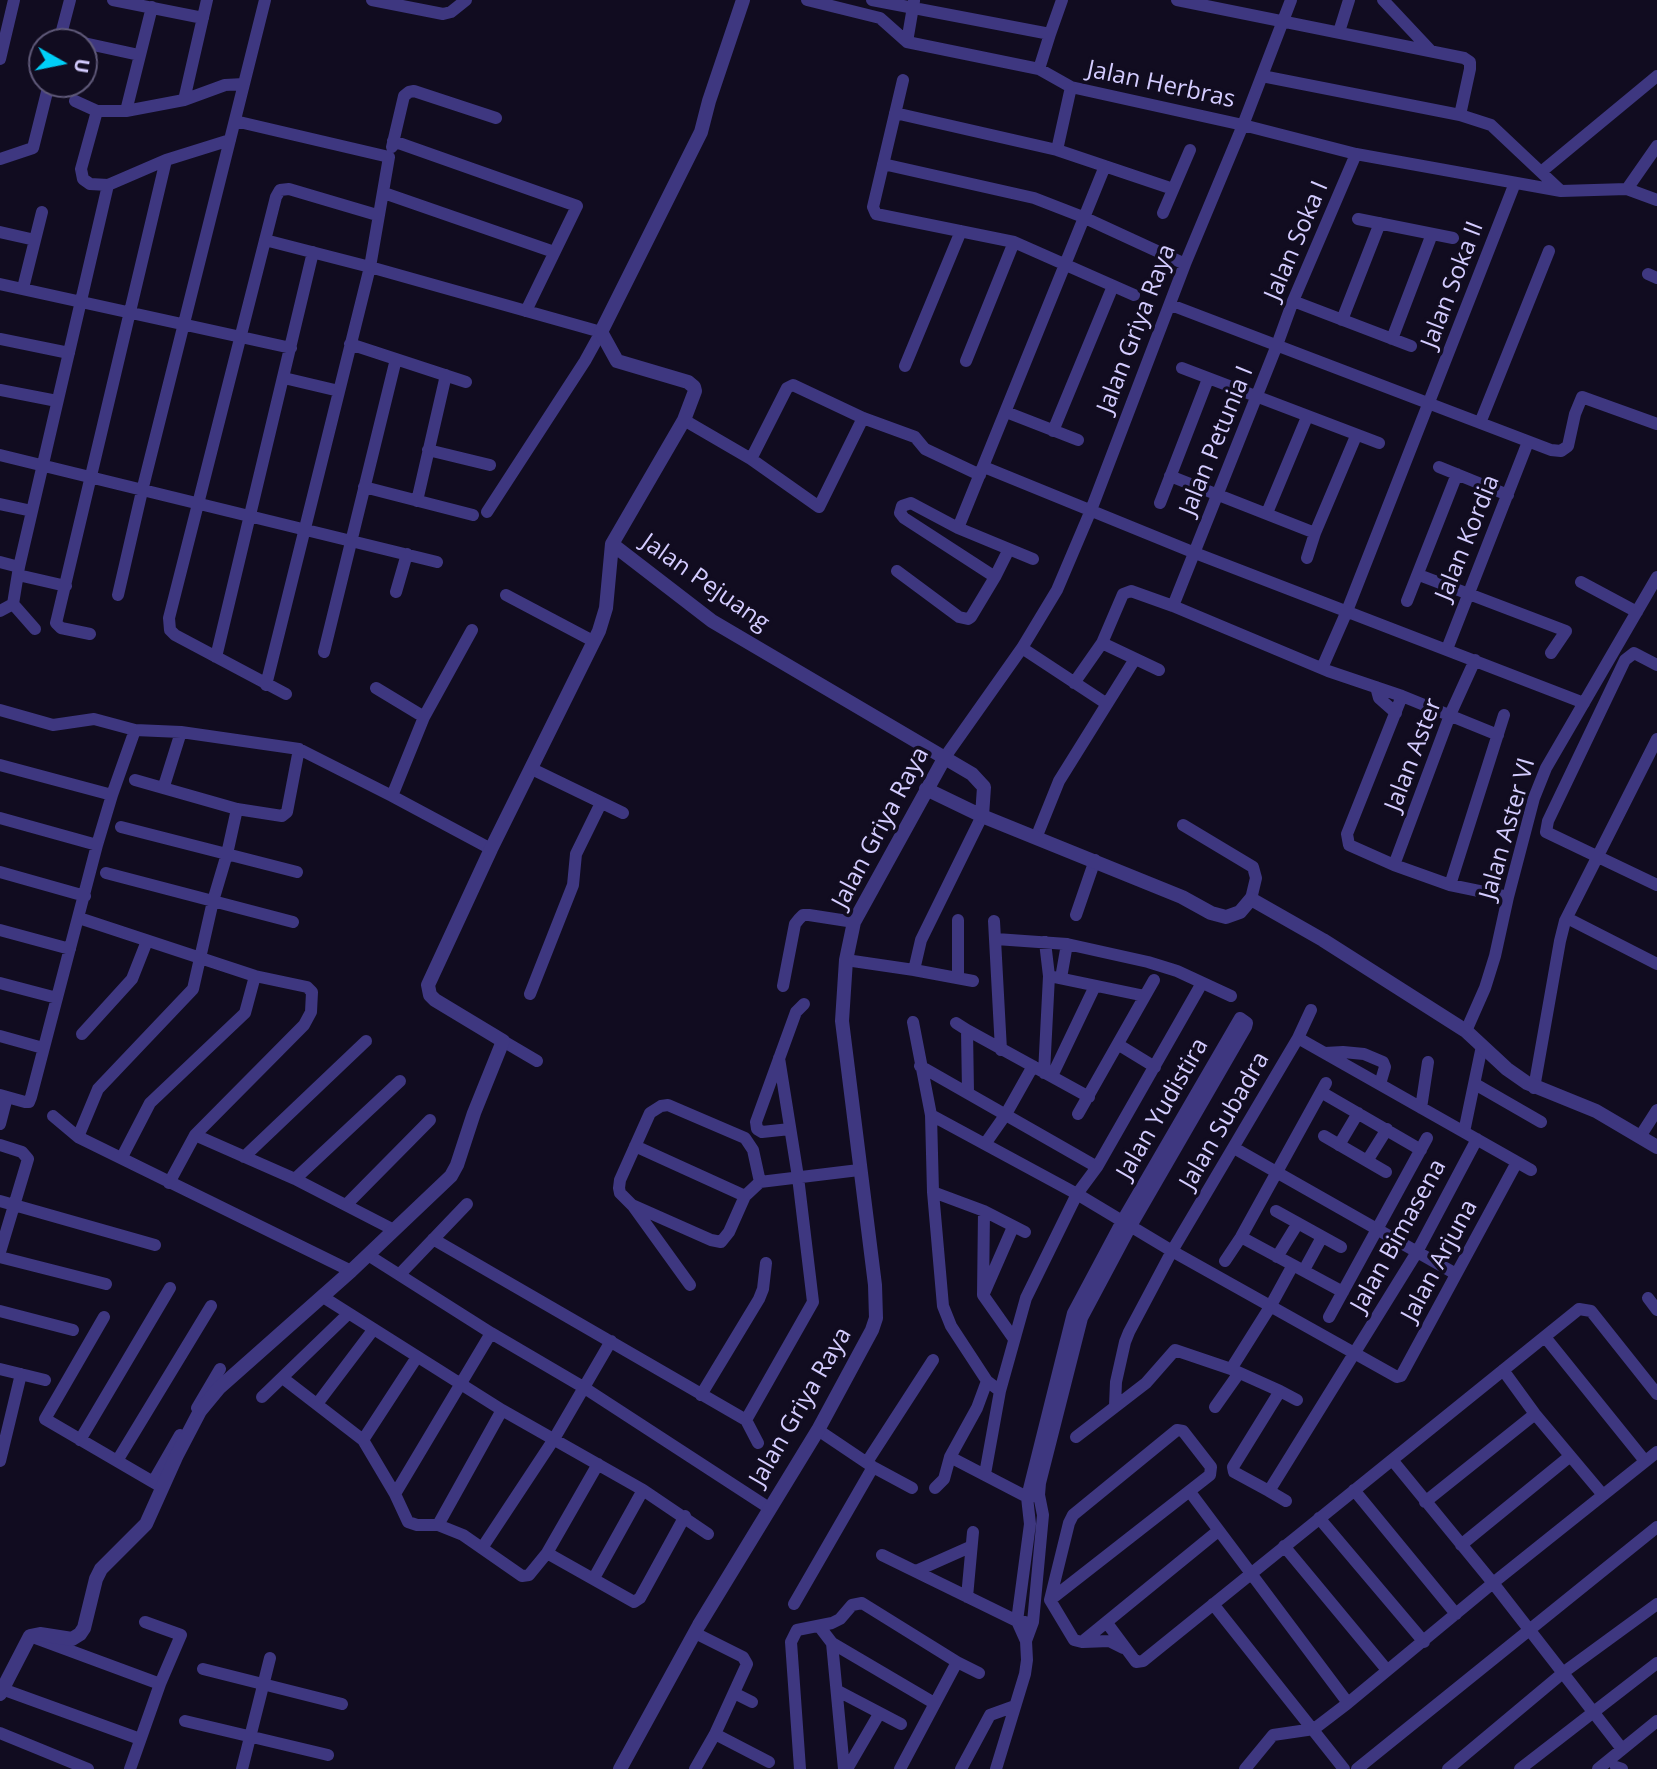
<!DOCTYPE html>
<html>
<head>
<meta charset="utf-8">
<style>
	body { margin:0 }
	#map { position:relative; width:1657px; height:1769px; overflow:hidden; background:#110c20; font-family:"Open Sans",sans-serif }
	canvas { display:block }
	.north { position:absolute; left:28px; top:28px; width:70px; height:70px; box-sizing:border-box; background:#110c20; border:2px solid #5f5979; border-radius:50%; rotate:99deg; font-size:19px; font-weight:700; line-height:28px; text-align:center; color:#d4ccff }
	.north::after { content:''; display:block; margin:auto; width:24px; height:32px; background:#00cff7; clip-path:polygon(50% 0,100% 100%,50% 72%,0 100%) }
</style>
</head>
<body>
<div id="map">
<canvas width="1657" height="1769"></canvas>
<div class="north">U</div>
</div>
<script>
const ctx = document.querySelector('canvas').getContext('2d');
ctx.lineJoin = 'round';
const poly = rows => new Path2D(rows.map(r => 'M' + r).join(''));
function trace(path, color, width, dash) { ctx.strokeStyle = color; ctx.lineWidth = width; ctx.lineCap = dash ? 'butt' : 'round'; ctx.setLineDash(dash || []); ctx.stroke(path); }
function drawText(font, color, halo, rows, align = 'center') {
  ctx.font = font + ' "Open Sans",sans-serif'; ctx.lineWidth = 7; ctx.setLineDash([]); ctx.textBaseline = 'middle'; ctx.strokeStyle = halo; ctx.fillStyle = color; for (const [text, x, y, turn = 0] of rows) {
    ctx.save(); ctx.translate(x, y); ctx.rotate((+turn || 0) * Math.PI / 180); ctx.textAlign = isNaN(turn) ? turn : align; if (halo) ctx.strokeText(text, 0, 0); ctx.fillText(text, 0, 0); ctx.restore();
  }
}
const minor = poly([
	[113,0,203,18],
	[372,0,443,14,451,12,466,0],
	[807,0,880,18,907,42,1039,69],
	[872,0,1050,34,1039,69,1071,87,1243,125,1356,154,1561,191,1627,189,1657,200],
	[1177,0,1464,58,1470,62,1470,69,1460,115],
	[1383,0,1431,51],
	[1339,32,1349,0],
	[1050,34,1062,0],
	[59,42,70,0],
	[907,42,914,1],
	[84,43,139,55],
	[0,59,14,0],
	[1262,76,1460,115,1491,125,1561,191],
	[903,80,873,207,876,214,1014,242,1134,295],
	[184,100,207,0],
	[75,101,97,111,126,111,184,100,225,85,244,84],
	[97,111,81,169,83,179,90,184,108,185],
	[126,111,152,7],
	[895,113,1057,150,1173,189],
	[235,121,389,157,370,267,266,685],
	[393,141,577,206,526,311],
	[392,147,404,96,409,92,414,91,496,118],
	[1057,150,1071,87],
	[0,159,33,148,49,84],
	[883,164,1034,198,1083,217,1185,264],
	[1541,172,1657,76],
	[1627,189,1657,146],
	[384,193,554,252],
	[1163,213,1190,150],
	[1358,219,1453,238],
	[0,232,35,240],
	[265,240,370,267,601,332,585,361,487,512],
	[1648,274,1657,278],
	[0,284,291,348],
	[23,288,42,212],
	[1293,301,1411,346],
	[1171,305,1551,450,1561,451,1568,446,1575,414,1582,397,1657,424],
	[1342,320,1380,223],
	[0,339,69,353],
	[1392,339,1432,234],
	[350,344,466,382],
	[966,361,1014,242],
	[905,366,961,231],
	[1182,368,1379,443],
	[284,378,339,391],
	[0,390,57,401],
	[1006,412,1078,440],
	[684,420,751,459,819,507,863,418],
	[1480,423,1549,251],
	[1053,431,1113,286],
	[428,450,490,465],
	[0,455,437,562],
	[751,459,787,388,793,385,863,418,915,437,925,449,980,475],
	[984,467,1195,553,1584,703],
	[1439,467,1508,495],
	[1170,476,1315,533],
	[364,487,473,515],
	[417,501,446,375],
	[1160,503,1208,379],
	[0,504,32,511],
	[1267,513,1307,417],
	[958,528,1105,166],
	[1307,558,1315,533,1356,436],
	[0,562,19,567],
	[897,571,959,617,968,619,971,617,995,577,1009,549],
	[18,575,66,586],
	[1419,575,1566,631,1551,653],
	[995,577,904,518,900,513,902,506,911,503,958,528,1033,559],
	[1581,582,1637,612],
	[396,592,407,554],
	[118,595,142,491,265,0],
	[506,595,593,641],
	[1407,601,1457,474],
	[13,604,35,629],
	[1173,606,1277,345,1293,301,1356,154],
	[0,611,13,604,19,567,108,185,166,160,230,140],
	[90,634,61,628,56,623,57,619,166,160],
	[1102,643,1159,670],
	[1022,648,1107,704],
	[1447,649,1528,442],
	[324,652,396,359],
	[216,657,313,252],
	[1657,665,1634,653,1625,660,1548,821,1546,832,1657,885],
	[1322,668,1347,611,1515,183],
	[1074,683,1102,643,1123,594,1131,591,1173,606,1328,671,1402,696,1498,735],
	[1376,687,1379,698,1396,713],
	[376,688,424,717],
	[286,694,175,635,170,630,169,618,276,197,280,190,289,189,377,215],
	[1402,696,1347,834,1349,845,1394,865,1450,885,1508,897],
	[0,710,53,725,94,719,135,730,181,732,299,749,392,796,491,849],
	[945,757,1022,648,1057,590,1091,510,1185,264,1243,125,1291,0],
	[0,765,112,795],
	[532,769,623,813],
	[135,780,237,809,282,816,287,812,299,749],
	[164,786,181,732],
	[392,796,424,717,472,630],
	[0,818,97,845],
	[1183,825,1253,867,1256,878,1251,899],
	[121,827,297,872],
	[1036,838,1059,781,1135,659],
	[1394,865,1450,715,1475,660],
	[0,872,85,896],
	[106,873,293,922],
	[1450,885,1504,715],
	[1076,915,1095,860],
	[79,918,255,976,307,987,312,992,311,1012,304,1025,195,1135,169,1183],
	[1567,918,1657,964],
	[994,921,1001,1050],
	[0,930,70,949],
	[996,939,1067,944,1148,962,1177,971,1231,996],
	[846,960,914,970,973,981],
	[914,970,921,940,982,816],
	[1049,976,1145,996],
	[958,978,958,920],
	[1061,978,1067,944],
	[0,983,57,998],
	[783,986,795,924,799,919,803,915,809,915,854,922],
	[530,994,573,885,576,854,601,803],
	[1240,1018,1247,1023,1246,1027,1131,1226,1082,1318,1040,1483,1039,1495,1043,1515,1033,1622,1026,1641,1017,1621,1030,1524,1027,1497,1073,1313,1122,1221,1240,1018],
	[913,1022,931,1115,933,1192,943,1306,951,1326,987,1381,1000,1391],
	[956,1023,967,1030,968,1092],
	[967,1030,1089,1097],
	[1466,1031,1485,988,1495,956,1508,897,1534,798,1546,768,1657,577],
	[82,1034,132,979,147,941],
	[0,1036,43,1048],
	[1298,1038,1531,1170],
	[503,1041,537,1061],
	[1119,1045,1155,1067],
	[1325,1053,1343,1052,1364,1054,1383,1062,1385,1067,1380,1084],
	[920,1066,1097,1167],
	[1044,1073,1049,976,1045,942],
	[1052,1076,1095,986],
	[1475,1084,1541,1122],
	[1534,1088,1560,941,1565,921,1657,739],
	[1321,1092,1421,1150],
	[0,1095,25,1102,29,1102,31,1097,97,845,112,795,135,730],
	[1421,1108,1428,1062],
	[1078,1114,1154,980],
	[931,1115,1077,1194,1172,1251,1397,1377,1401,1376,1517,1162],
	[53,1116,78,1137,351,1271],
	[0,1124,7,1097],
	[790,1129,762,1132,757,1129,756,1122,796,1012,804,1004],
	[1464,1132,1482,1046],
	[195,1135,295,1179,394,1230],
	[1641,1135,1657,1110],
	[1324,1136,1386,1172],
	[78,1137,98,1089,193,989,213,901,227,854,237,809],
	[985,1144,1006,1114,1033,1066],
	[0,1145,22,1152,28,1159,0,1252],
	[1339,1145,1358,1113],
	[635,1146,745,1196],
	[1234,1148,1456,1274],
	[122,1157,150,1103,245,1013,255,976],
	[244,1157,366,1041],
	[1367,1161,1387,1129],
	[295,1179,400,1081],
	[760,1182,753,1150,745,1138,668,1105,661,1106,650,1113,620,1180,619,1188,620,1193,632,1205,711,1240,721,1242,729,1232,745,1196,760,1182,859,1170],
	[933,1192,984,1211,1025,1232],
	[0,1201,155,1245],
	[346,1205,430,1120],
	[633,1206,690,1285],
	[984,1211,983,1295,1014,1339],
	[1276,1211,1341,1247],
	[1241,1237,1343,1292],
	[433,1239,746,1420,758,1443],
	[368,1255,491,1333,583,1387,769,1508],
	[0,1257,106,1284],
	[1277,1257,1298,1223],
	[1225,1261,1241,1237,1326,1083],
	[1304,1270,1322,1237],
	[400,1274,467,1204],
	[985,1291,1013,1227],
	[323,1297,502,1410,643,1490,708,1534],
	[1648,1298,1657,1310],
	[0,1311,73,1330],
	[104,1317,45,1419,153,1482],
	[1329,1317,1427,1138],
	[1545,1337,1645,1461],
	[0,1369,45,1380],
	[1231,1369,1270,1307,1293,1265],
	[1503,1370,1535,1414,1603,1495],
	[284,1379,363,1440,395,1494,408,1522,417,1525,438,1525,463,1535,522,1576,529,1575,547,1553,598,1464],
	[701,1395,759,1299,763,1289,766,1263],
	[262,1397,348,1314],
	[317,1404,373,1330],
	[1115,1406,1116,1382,1125,1342,1129,1332,1172,1251,1298,1038,1311,1010],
	[1215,1407,1239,1373],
	[197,1408,220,1369],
	[746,1420,813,1302,798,1177,779,1058],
	[818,1430,873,1467,912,1488],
	[1076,1437,1146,1383,1175,1350,1231,1369,1280,1391],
	[80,1440,170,1288],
	[363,1440,417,1357],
	[950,1457,1027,1497,1034,1496],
	[0,1461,21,1374],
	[117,1461,211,1306],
	[1393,1461,1493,1583,1622,1749],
	[867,1462,933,1360],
	[985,1474,1000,1391,1026,1298,1077,1194,1097,1167,1202,983],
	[160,1486,153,1482,180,1435],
	[935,1488,944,1479,950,1457,977,1408,987,1381],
	[1354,1490,1456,1614],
	[1269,1491,1234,1472,1233,1467,1280,1391,1297,1400],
	[1190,1492,1348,1703],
	[395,1494,491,1333],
	[1286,1501,1269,1491,1417,1252,1477,1139],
	[1425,1502,1535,1414],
	[1319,1518,1424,1642],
	[438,1525,502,1410],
	[1461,1545,1569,1457],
	[1284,1546,1387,1670],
	[482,1548,554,1439,611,1341],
	[547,1553,634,1602,640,1598,685,1516],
	[882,1555,1017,1621,1025,1622],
	[916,1571,970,1547],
	[594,1578,643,1490],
	[967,1597,973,1532],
	[1050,1600,1210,1475,1211,1467,1183,1431,1177,1430,1073,1515,1069,1523,1050,1600,1074,1640,1082,1642,1218,1531],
	[794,1604,873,1467],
	[1213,1604,1344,1769],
	[1107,1623,1136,1662,1143,1661,1579,1309,1591,1311,1657,1394],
	[819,1626,832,1643,844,1769],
	[33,1637,160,1684],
	[1083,1642,1109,1641,1123,1648],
	[832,1643,934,1703],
	[203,1669,342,1704],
	[2,1689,140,1739],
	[838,1691,901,1724],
	[734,1693,752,1702],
	[185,1721,328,1755],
	[0,1733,88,1769],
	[715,1734,769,1762],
	[1616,1767,1622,1769],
	[130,1769,160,1684,181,1635,145,1622],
	[242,1769,270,1658],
	[695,1769,715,1734,747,1664,743,1657,695,1633],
	[800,1769,791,1642,797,1630,832,1623,840,1619,852,1605,862,1603,957,1662,979,1673],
	[847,1769,879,1714],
	[900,1769,957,1662],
	[961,1769,990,1715,1015,1706],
	[996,1769,1025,1674,1027,1660,1026,1641],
	[1245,1769,1273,1735,1314,1729,1348,1703,1493,1583,1657,1452],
	[1357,1769,1657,1527],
	[1448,1769,1564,1672,1657,1604],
	[1520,1769,1657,1663],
	[1598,1769,1657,1721]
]);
const tertiary = poly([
	[612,544,712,621,972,774,984,787,982,816],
	[926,789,982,816,1182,897,1211,913,1226,917,1240,912,1251,899,1323,940,1466,1031,1507,1069,1527,1083,1596,1111,1657,1147],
	[0,1694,30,1636,40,1634,72,1639,80,1634,84,1628,96,1579,101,1569,146,1524,177,1455,200,1411,219,1388,351,1271,451,1176,457,1165,474,1113,503,1041,435,1000,430,995,428,985,491,849,599,631,606,608,612,544,684,420,695,391,694,387,688,382,617,361,601,332,701,132,709,101,743,0],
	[620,1769,699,1625,818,1430,872,1330,876,1318,875,1285,842,1021,846,960,854,922,945,757]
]);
const streetNames = [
	["Jalan Herbras",1161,85,12],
	["Jalan Soka I",1297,241,-67],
	["Jalan Soka II",1453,285,-69],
	["Jalan Griya Raya",1137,329,-69],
	["Jalan Petunia I",1217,441,-68],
	["Jalan Kordia",1468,538,-68],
	["Jalan Pejuang",705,583,35],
	["Jalan Aster",1414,755,-69],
	["Jalan Griya Raya",881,828,-62],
	["Jalan Aster VI",1508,829,-74],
	["Jalan Yudistira",1163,1109,-60],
	["Jalan Subadra",1225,1121,-60],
	["Jalan Bimasena",1399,1236,-61],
	["Jalan Arjuna",1440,1261,-62],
	["Jalan Griya Raya",801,1407,-60]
];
trace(minor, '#3e3780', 12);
trace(tertiary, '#3e3780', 14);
drawText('24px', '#d4ccff', '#110c20', streetNames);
</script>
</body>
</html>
